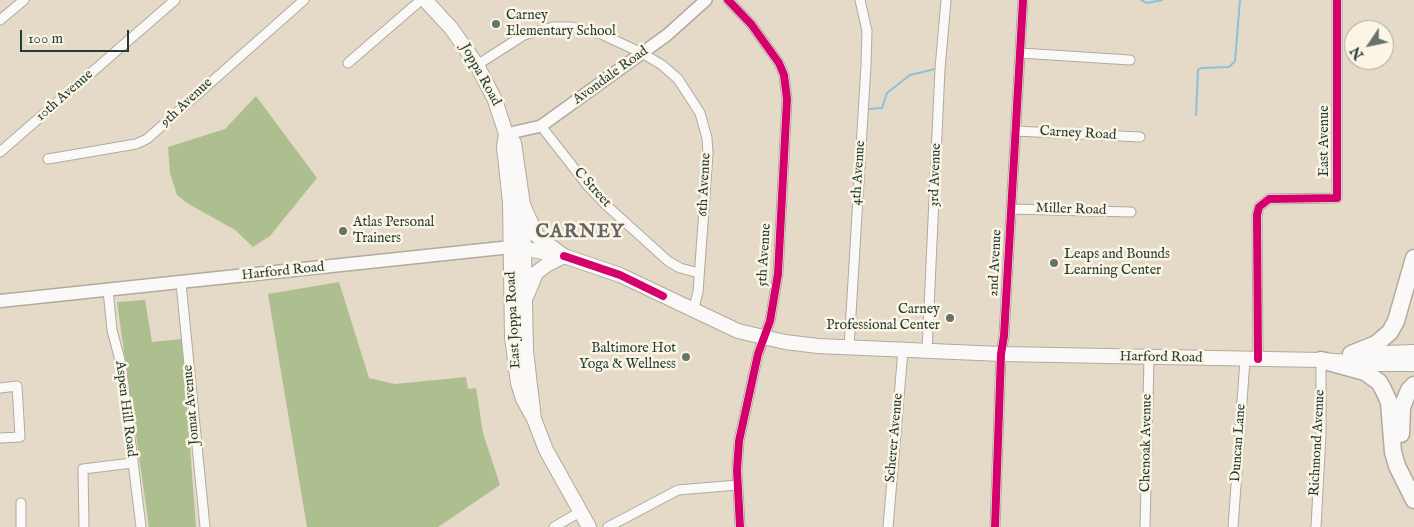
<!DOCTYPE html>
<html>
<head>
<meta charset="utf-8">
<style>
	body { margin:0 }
	#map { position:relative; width:1414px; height:527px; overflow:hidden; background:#e5d9c8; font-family:"IM FELL English",serif }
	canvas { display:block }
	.north { position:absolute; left:1344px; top:20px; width:50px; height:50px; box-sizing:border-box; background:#fcf5e5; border:1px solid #a4ab9e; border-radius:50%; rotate:236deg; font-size:14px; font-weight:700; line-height:20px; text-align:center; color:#1f3d34 }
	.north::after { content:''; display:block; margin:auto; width:18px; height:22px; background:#647468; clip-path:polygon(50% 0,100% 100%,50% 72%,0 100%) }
	.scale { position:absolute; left:20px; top:30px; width:109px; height:22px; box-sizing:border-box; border:2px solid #1f3d34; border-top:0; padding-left:6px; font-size:15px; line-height:18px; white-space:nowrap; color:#1f3d34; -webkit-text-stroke:4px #fcf5e5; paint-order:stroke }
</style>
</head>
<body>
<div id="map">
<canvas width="1414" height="527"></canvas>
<div class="north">N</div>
<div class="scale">100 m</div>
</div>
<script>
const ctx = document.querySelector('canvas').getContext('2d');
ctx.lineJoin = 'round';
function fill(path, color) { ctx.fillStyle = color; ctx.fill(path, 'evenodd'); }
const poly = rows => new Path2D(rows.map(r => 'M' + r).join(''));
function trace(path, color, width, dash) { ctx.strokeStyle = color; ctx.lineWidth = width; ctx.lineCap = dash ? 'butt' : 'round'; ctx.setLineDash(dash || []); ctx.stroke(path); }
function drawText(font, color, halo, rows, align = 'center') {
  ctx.font = font + ' "IM FELL English",serif'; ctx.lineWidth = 5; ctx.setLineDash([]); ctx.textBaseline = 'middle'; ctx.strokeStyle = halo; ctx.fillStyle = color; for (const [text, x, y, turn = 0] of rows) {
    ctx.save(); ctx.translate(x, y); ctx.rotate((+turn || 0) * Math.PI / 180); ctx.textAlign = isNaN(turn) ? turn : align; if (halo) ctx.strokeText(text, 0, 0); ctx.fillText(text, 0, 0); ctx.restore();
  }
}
const forest = poly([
	[256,96,317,178,270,236,253,247,235,230,187,203,177,195,170,173,168,147,225,129],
	[339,282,369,378,395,384,466,377,468,389,476,388,483,433,500,485,438,527,307,527,268,294],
	[145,300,152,342,182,339,196,527,149,527,117,302]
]);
const stream = poly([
	[1141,0,1147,3,1162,0],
	[868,109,882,108,887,93,910,75,935,69],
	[1196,115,1198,70,1201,68,1229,67,1235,61,1240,0]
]);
const minor = poly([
	[728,0,751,24,779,63,784,75,787,99,778,274,770,321,758,354,739,441,737,470,740,527],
	[0,20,24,0],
	[1020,53,1130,60],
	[348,63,421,0],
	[477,65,524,35,553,27,571,27,601,34,642,53,662,65,678,79,700,113,707,138,708,154,698,292,693,311],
	[541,126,588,186,606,205,668,261,680,268,699,273],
	[1015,131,1140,137],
	[0,152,175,0],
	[48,159,136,144,147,139,304,0],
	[1011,209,1131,212],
	[181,283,205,527],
	[108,290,112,330,121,364,141,527],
	[849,347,866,65,867,31,860,0],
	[927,351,940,69,946,0],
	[1258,359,1257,215,1259,207,1269,199,1337,198,1337,0],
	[0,388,17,386,20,437,0,438],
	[21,503,21,527],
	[84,526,83,469,132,463],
	[554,527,580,512],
	[608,527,678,490,737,485],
	[888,527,903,350],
	[995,527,1001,354,1004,336,1023,0],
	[1145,527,1149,358],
	[1233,527,1245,360],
	[1316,527,1321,434,1321,360]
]);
const tertiary = poly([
	[506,134,541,126,667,35,706,0]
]);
const secondary = poly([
	[0,301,511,247]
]);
const primary = poly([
	[425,0,451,28,477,65,495,100,506,134,514,143,523,205,526,351,534,419],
	[506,134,504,147,510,202,512,337,518,383,523,399,534,419,546,450,589,527],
	[523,205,537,236,564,256,620,275,738,331,785,342,818,346,1001,354,1321,360,1375,364,1414,364],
	[516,247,559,255],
	[527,295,536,273,548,264,564,256],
	[1356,354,1414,352]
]);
const motorway = poly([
	[1351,354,1376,344,1390,332,1396,321,1414,258],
	[1321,360,1365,372,1379,382,1383,389,1389,402,1393,452,1397,466,1414,500],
	[1401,434,1402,407,1409,390,1414,385]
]);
const cycleway = poly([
	[728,0,751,24,779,63,784,75,787,99,778,274,770,321,758,354,739,441,737,470,740,527],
	[564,256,620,275,663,296],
	[1258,359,1257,215,1259,207,1269,199,1337,198,1337,0],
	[995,527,1001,354,1004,336,1023,0]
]);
const markers = [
	[496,24,5,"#647468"],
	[343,231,5,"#647468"],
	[1054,263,5,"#647468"],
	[950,318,5,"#647468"],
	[686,357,5,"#647468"]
];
const poiNames = [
	["Carney",506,16],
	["Elementary School",506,32],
	["Atlas Personal",353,223],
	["Trainers",353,239],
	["Leaps and Bounds",1064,255],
	["Learning Center",1064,271],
	["Carney",940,310,"right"],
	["Professional Center",940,326,"right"],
	["Baltimore Hot",676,349,"right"],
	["Yoga & Wellness",676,365,"right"]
];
const streetNames = [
	["Joppa Road",480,75,61],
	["Avondale Road",611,76,-36],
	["10th Avenue",65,96,-41],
	["9th Avenue",187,103,-43],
	["Carney Road",1078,134,3],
	["East Avenue",1325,141,-90],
	["4th Avenue",859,173,-86],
	["3rd Avenue",936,175,-88],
	["6th Avenue",705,185,-87],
	["C Street",592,188,48],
	["Miller Road",1071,210,2],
	["5th Avenue",765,255,-86],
	["2nd Avenue",996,263,-87],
	["Harford Road",283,272,-6],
	["East Joppa Road",514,320,-93],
	["Harford Road",1161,358,1],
	["Jomat Avenue",192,405,-95],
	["Aspen Hill Road",125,409,83],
	["Scherer Avenue",895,438,-85],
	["Chenoak Avenue",1147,443,-89],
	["Duncan Lane",1239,443,-86],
	["Richmond Avenue",1318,443,-87]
];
const districtNames = [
	["CARNEY",580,233]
];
fill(forest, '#aebf8f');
trace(stream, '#8bc2d9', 2);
trace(minor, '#b0ab9f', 11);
trace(tertiary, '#b0ab9f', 14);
trace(secondary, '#b0ab9f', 15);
trace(primary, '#b0ab9f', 16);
trace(motorway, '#b0ab9f', 19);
trace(minor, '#fbf9f7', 9);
trace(tertiary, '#fbf9f7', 11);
trace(secondary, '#fbf9f7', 12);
trace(primary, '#fbf9f7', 14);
trace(motorway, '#fbf9f7', 16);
trace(cycleway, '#d6006c', 8);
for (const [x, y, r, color] of markers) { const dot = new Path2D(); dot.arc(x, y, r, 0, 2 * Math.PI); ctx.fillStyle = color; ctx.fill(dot); trace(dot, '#fcf5e5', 2); }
drawText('14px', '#1f3d34', '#fcf5e5', poiNames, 'left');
drawText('14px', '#1f3d34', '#fcf5e5', streetNames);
ctx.letterSpacing = '1px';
drawText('bold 19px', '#646365', '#fcf5e5', districtNames);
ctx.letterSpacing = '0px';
</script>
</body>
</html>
